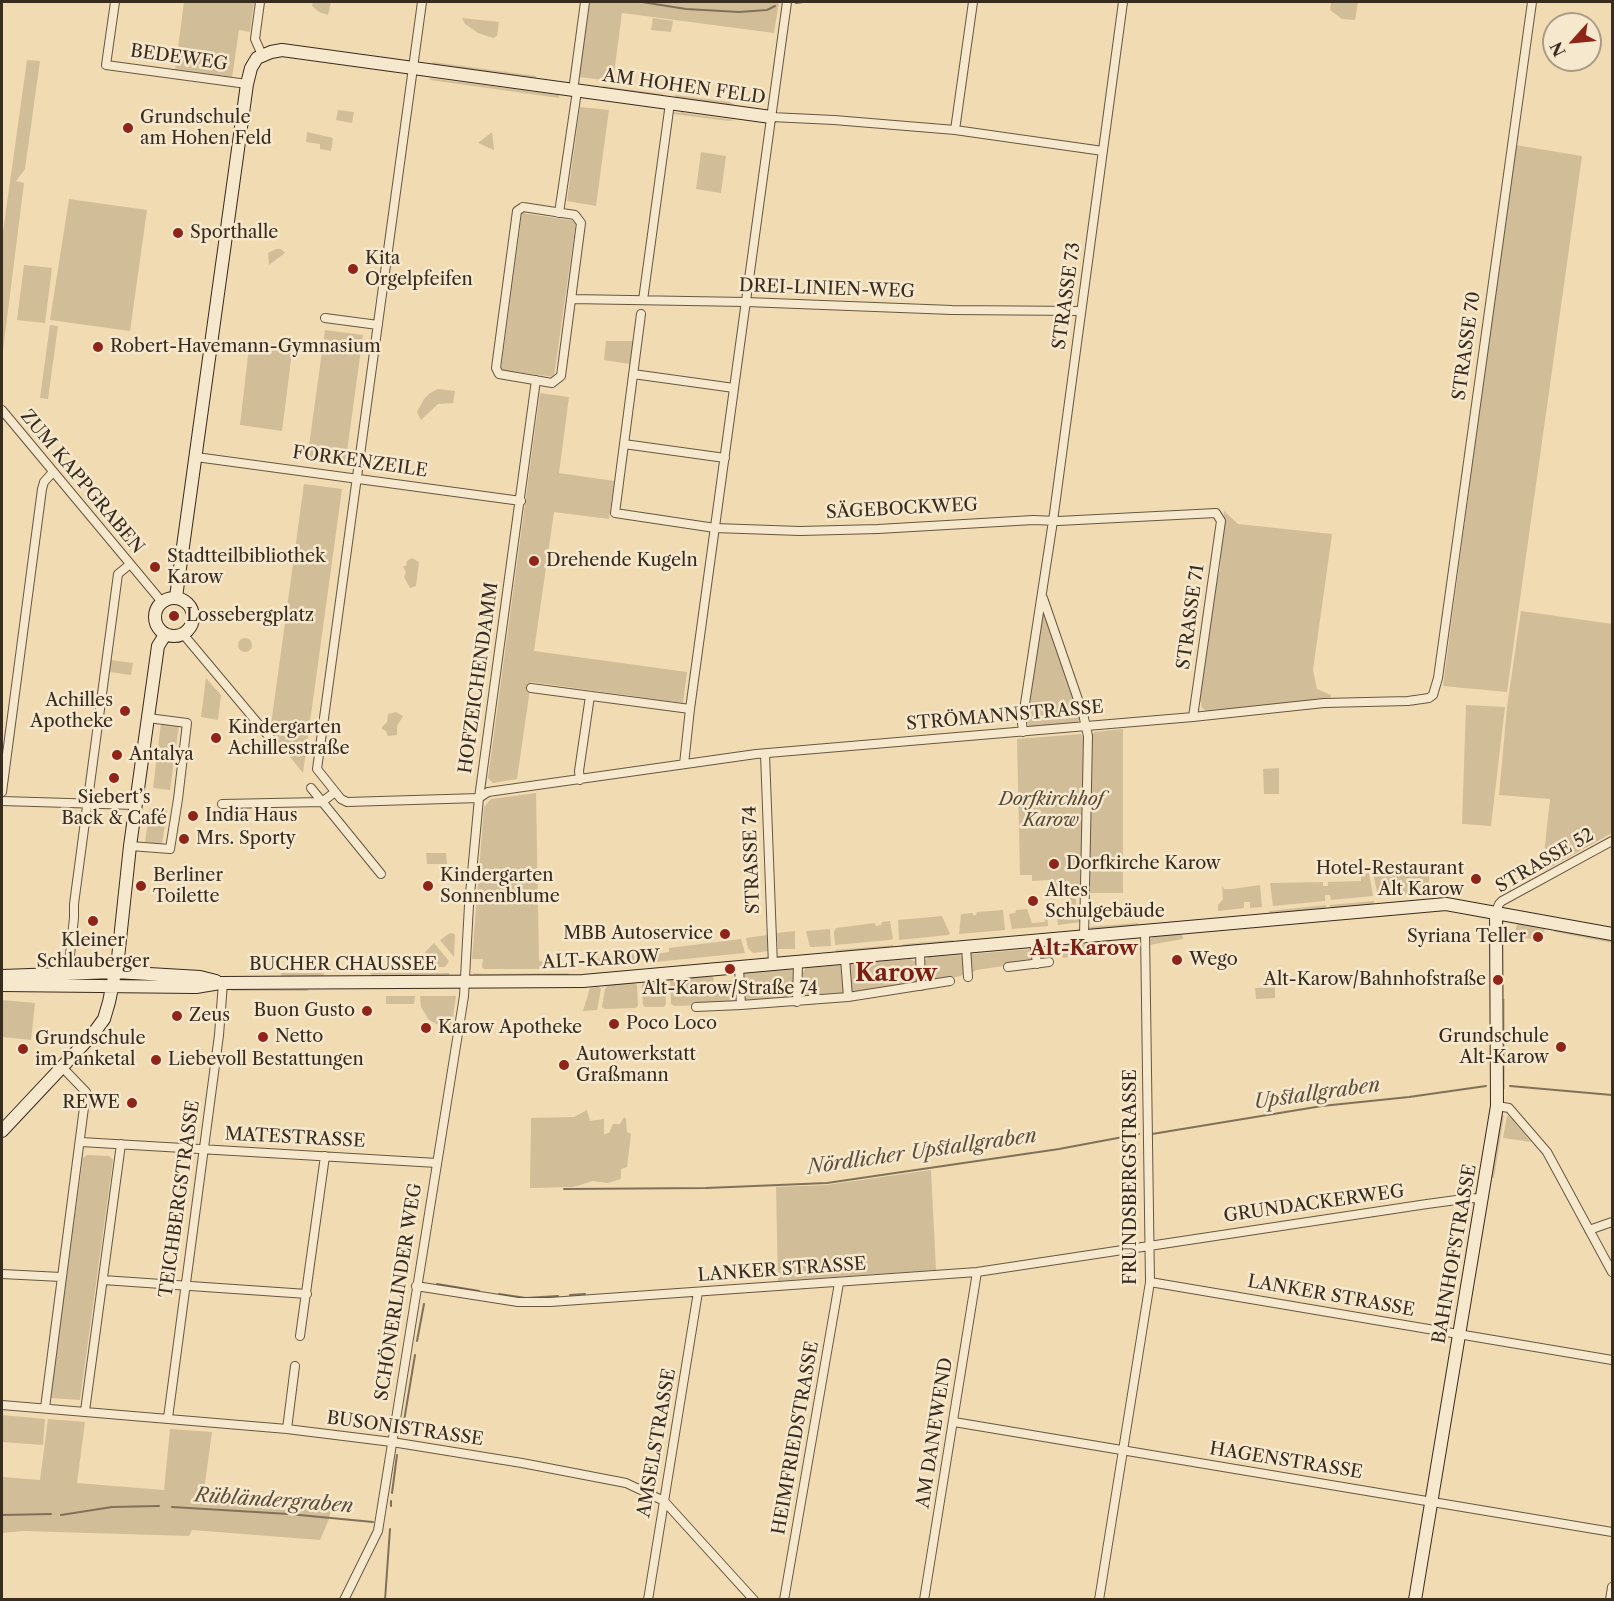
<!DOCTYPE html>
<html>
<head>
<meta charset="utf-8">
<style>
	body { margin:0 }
	#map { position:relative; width:1614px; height:1601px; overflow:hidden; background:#f1dbb2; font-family:"Libre Caslon Text",serif }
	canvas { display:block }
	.frame { position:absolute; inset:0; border:3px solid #382b1f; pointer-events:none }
	.north { position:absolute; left:1542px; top:12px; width:60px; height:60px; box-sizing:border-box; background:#f6e8cd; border:2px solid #aa9c87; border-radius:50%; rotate:243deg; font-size:16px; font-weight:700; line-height:24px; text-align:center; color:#382b1f }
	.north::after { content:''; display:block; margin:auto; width:21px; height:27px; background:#8f2418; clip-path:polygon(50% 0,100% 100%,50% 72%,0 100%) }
</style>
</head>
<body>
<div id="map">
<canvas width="1614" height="1601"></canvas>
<div class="frame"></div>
<div class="north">N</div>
</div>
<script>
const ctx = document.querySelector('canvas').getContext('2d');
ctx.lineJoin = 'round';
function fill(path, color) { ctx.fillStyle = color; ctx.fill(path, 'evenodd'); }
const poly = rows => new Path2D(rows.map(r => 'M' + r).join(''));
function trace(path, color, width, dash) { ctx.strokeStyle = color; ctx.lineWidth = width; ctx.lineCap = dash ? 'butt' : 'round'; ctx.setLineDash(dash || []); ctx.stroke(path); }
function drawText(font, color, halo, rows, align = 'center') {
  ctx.font = font + ' "Libre Caslon Text",serif'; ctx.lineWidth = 5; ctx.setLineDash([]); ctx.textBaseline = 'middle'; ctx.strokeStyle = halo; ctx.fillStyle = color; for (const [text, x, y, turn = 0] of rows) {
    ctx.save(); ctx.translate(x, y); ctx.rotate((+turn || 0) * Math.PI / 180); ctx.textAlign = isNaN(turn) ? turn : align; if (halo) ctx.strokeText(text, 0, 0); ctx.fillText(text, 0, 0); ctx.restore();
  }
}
const green = poly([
	[184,2,254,2,250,32,239,30,232,78,175,71],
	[313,2,331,2,328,15,319,12,312,6],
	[590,2,779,2,774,33,622,13,613,81,579,77],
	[1331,2,1358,2,1355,20,1342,19,1330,10],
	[462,18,499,22,497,36,493,38,478,33,465,24],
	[653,18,673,21,671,32,651,30],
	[27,60,40,61,25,169,16,181,24,183,2,358,2,239],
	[433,62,536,76,536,79,432,64],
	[430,78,559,95,559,98,430,80],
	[603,86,663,94,663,96,603,88],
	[675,95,729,102,737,106,685,99,675,100],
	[580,107,609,110,596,206,567,201],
	[338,110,354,112,352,123,336,120],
	[681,110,684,113,735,120,729,121,673,114,673,112,681,113],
	[307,132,333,138,331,151,320,149,320,144,306,142],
	[492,132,494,150,478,143],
	[1515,145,1582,156,1507,692,1443,686],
	[701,152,726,156,721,193,696,189],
	[69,199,147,210,130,331,50,320],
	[522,213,576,221,554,377,501,370],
	[276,249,281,249,285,253,269,265,268,253],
	[24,265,52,268,45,323,17,320],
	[50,325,58,326,48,399,40,398],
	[325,330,363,335,345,466,307,460],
	[606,341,633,341,630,364,604,360],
	[249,347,292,352,282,431,240,425],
	[438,389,455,391,453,403,438,404,421,420,417,412,424,399,430,393],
	[540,393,569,397,559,473,614,481,609,519,554,512,534,651,687,672,683,703,531,682,517,779,493,783,488,778],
	[304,484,342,489,303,773,270,732],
	[1224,511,1238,524,1332,534,1313,670,1317,689,1331,695,1330,701,1208,712,1202,708,1200,699,1217,579,1220,570],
	[412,558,419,562,416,586,410,588,404,577,406,572,403,566,406,566,407,561],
	[1521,611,1612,624,1612,833,1542,872,1550,799,1499,795,1507,707],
	[1043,612,1045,612,1080,717,1080,720,1076,723,1030,727,1026,721],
	'238 645a7 7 0 1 1 14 0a7 7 0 1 1-14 0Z',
	[111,660,133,663,131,675,110,672],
	[206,678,221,695,218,720,201,717],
	[1466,705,1505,707,1491,826,1462,824],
	[396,712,403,716,397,726,397,735,388,736,386,731,382,729,382,727,387,722,388,714],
	[161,723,179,725,170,790,153,788],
	[1123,729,1123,893,1088,893,1092,734,1095,732],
	[1081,734,1084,737,1082,893,1052,895,1049,880,1032,881,1032,875,1020,875,1017,739],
	[1279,768,1279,794,1264,794,1263,769],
	[536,793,539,961,555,963,558,965,569,963,569,969,484,969,482,967,483,959,472,959,484,807,491,799],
	[150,808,167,810,162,844,145,842],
	[426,853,446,853,447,864,427,864],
	[1429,867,1429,893,1378,896,1373,873],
	[1369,873,1373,896,1331,900,1330,895,1325,895,1325,901,1273,906,1270,883,1323,882,1323,886,1328,886,1328,882,1361,881,1361,874],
	[1260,885,1262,907,1250,908,1250,902,1244,902,1244,908,1218,911,1218,905,1223,899,1222,886,1224,889,1232,889],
	[1070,897,1076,899,1076,912,1081,912,1081,922,1058,925,1056,906,1070,904],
	[1374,901,1373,906,1331,910,1330,905],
	[1326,905,1325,911,1270,915,1269,911],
	[1027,909,1032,923,1045,922,1044,915,1047,915,1048,926,1012,929,1009,914,1015,913,1016,910],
	[1003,910,1005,930,959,934,961,914,973,913,973,915,976,915,977,912],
	[942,916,950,934,948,935,899,940,898,920],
	[1518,920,1545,928,1544,933,1534,931,1532,939,1514,936],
	[890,921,893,939,890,940,835,945,834,932,836,928,875,923,876,926,881,925,882,922],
	[1138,923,1137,928,1089,930,1087,927],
	[830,929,831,946,810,947,806,931],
	[1554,929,1612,938,1612,943,1555,932],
	[795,931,795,949,778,949,777,933],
	[450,933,455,934,454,957,440,940],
	[1182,934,1183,939,1149,945,1150,939,1153,937],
	[768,935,768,951,753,953,748,948,746,938],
	[741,939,745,953,655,962,654,954,669,952,669,948],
	[953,940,953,943,902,949,900,946,904,944],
	[1110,941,1112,943,1112,950,1063,958,1061,955,1065,945],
	[434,943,449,961,445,967,422,967,426,951],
	[893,945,893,950,838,955,835,950],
	[1050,947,1053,948,1054,957,1052,959,1038,961,1037,951,1040,948],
	[1030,949,1033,951,1034,959,1031,962,976,970,971,973,969,957,972,954],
	[633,953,636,965,597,968,595,959],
	[960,955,964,958,965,973,961,976,926,982,923,979,924,962,928,957],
	[910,959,916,962,917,981,913,984,853,994,850,990,848,967,851,964],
	[839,965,843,968,845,992,842,994,804,999,799,995,800,976,806,968],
	[793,969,796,976,795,997,747,1002,743,1000,742,977,744,973],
	[281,973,324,973,323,979,282,979],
	[370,973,449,973,449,977,410,978,409,975,402,975,402,978,374,978],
	[473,973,485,974,569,973,565,977,475,977],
	[713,976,714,982,737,980,738,1000,735,1004,674,1006,671,1004,670,980],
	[661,981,665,983,666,1004,664,1007,645,1007,643,1005,642,985,644,982],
	[635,983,637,985,638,1005,636,1008,605,1009,602,1007,605,989,608,985],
	[308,987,308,991,231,991,234,988],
	[599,987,601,989,597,1010,583,1011,590,988],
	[1275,987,1275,998,1256,999,1255,988],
	[386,996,415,996,414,1004,386,1004],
	[420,996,456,996,451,1031,429,1020,421,1007],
	[1502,999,1505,999,1505,1089,1502,1089],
	[2,1000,35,1003,31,1040,2,1037],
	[587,1110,590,1121,604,1119,604,1134,609,1133,613,1124,620,1124,624,1117,626,1119,627,1132,631,1134,627,1167,621,1169,621,1179,608,1183,593,1181,573,1187,530,1188,531,1118,574,1117],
	[1502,1115,1504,1116,1494,1178,1491,1178],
	[1507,1116,1509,1116,1531,1142,1503,1138],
	[87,1155,109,1156,113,1160,80,1400,50,1398,83,1158],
	[931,1170,936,1270,778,1281,776,1187,827,1185],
	[2,1415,45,1419,43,1445,2,1442],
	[48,1419,85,1422,77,1483,164,1490,170,1429,212,1432,203,1498,331,1508,329,1519,320,1540,192,1530,189,1536,23,1531,2,1533,2,1477,40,1480]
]);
const stream = poly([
	[642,2,686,9,739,12,767,10,775,6],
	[796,3,803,2],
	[1510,1086,1612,1095],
	[1152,1134,1322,1106,1409,1097,1486,1086],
	[564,1189,706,1188,827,1183,1059,1149,1139,1134],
	[437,1284,479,1291],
	[499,1294,526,1298,558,1296],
	[570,1295,585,1294],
	[417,1341,424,1304],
	[402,1433,415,1355],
	[392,1493,397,1455],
	[391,1506,391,1501],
	[172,1507,289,1514,373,1522],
	[2,1515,51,1514],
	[61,1515,112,1507,159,1506],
	[385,1600,390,1529]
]);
const street = poly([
	[115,2,106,65,247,84],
	[260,2,255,39,262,55],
	[422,2,317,769,341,799,347,802,479,798,488,792,756,754,1193,717,1324,703,1408,701,1429,698,1433,695,1438,678,1532,2],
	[573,91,585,2],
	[771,117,834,120,955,130,1103,151],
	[955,130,973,2],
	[523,207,575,215,581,223,561,376,552,383,499,374,496,368,517,211,523,207],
	[559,213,577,91],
	[571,299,746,302,952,310,1081,311],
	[643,300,670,103],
	[641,314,615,513,715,528,800,531,878,529,1033,520,1058,521,1216,513,1221,521,1193,717],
	[325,318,378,325],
	[633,374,734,388],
	[2,410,162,602],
	[624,444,725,458],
	[196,457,521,501],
	[1043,598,1083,714,1088,736,1084,936],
	[183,634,271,739],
	[531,688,690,709],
	[1023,732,1022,723,1053,521,1123,2],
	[765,754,773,966],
	[684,764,690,709,787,2],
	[580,780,579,771,590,696],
	[311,788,381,874],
	[2,792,42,489,44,482,53,472],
	[2,801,135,805],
	[222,804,322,802,335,792],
	[130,846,170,849,178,799,187,723,148,718],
	[1496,912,1499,904,1502,901,1612,841],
	[1034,940,1037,964],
	[966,947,968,977],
	[920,952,921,986],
	[70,955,74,918,74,904,118,574,129,565],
	[845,959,848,997],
	[1008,967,1049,962],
	[797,1002,798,963],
	[741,1005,848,997,950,981],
	[696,1007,741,1005,739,968],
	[1497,1106,1509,1108,1547,1152,1612,1272],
	[81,1142,437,1163],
	[1589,1230,1612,1222],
	[2,1274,61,1277],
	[103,1280,307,1294],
	[1150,1282,1612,1360],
	[416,1286,518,1302,550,1302,977,1272,1427,1204,1471,1198,1483,1199],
	[300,1336,325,1156],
	[2,1405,287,1429,392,1442,522,1463,626,1483,664,1501,754,1600],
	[45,1408,86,1092,61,1066],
	[85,1411,121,1144],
	[168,1418,219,1035,223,983],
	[954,1422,1612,1532],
	[287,1429,295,1366],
	[344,1600,378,1531,464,996,469,905,479,798,536,380],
	[648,1600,698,1292],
	[784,1600,839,1283],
	[924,1600,977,1272],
	[1099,1600,1150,1282,1145,931],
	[1610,1600,1612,1587]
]);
const secondary = poly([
	[176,597,247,84,251,68,257,58,271,52,282,50,771,117],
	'155 617a19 19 0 1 1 38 0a19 19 0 1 1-38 0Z',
	[2,976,115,972,200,977,216,981],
	[2,985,196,987,220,983,583,981,1446,904,1612,934],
	[2,1131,93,1034,104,1019,109,1002,118,958,130,846,158,646,165,635],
	[1415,1600,1497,1106,1496,912]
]);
const markers = [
	[128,128,6,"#8f2418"],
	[178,233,6,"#8f2418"],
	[353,269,6,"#8f2418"],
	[98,347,6,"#8f2418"],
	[534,561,6,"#8f2418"],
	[155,567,6,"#8f2418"],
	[174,616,6,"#8f2418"],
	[125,711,6,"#8f2418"],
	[216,738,6,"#8f2418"],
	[117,755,6,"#8f2418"],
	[114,778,6,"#8f2418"],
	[193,816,6,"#8f2418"],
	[184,839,6,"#8f2418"],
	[1054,864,6,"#8f2418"],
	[1476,879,6,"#8f2418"],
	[141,886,6,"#8f2418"],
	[428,886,6,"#8f2418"],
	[1033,901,6,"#8f2418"],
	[93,921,6,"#8f2418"],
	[725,934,6,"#8f2418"],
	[1538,937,6,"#8f2418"],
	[1177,960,6,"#8f2418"],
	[730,969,6,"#8f2418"],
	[1498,980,6,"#8f2418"],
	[367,1011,6,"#8f2418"],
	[177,1016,6,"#8f2418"],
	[614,1024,6,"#8f2418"],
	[426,1028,6,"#8f2418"],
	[263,1037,6,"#8f2418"],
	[1561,1047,6,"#8f2418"],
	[23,1049,6,"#8f2418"],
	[156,1060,6,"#8f2418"],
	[564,1065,6,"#8f2418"],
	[132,1103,6,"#8f2418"]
];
const streetNames = [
	["BEDEWEG",179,58,8],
	["AM HOHEN FELD",684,87,8],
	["DREI-LINIEN-WEG",827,289,2],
	["STRASSE 73",1067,296,-82],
	["STRASSE 70",1467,346,-82],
	["FORKENZEILE",360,462,8],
	["ZUM KAPPGRABEN",82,482,50],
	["SÄGEBOCKWEG",902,509,-3],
	["STRASSE 71",1191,617,-82],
	["HOFZEICHENDAMM",479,678,-82],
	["STRÖMANNSTRASSE",1005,716,-5],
	["STRASSE 74",752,860,-92],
	["STRASSE 52",1545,861,-30],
	["ALT-KAROW",601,960,-3],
	["BUCHER CHAUSSEE",343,965],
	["MATESTRASSE",295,1138,3],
	["FRUNDSBERGSTRASSE",1131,1177,-90],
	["TEICHBERGSTRASSE",180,1199,-82],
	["GRUNDACKERWEG",1314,1204,-8],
	["BAHNHOFSTRASSE",1455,1254,-80],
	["LANKER STRASSE",782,1270,-4],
	["SCHÖNERLINDER WEG",399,1292,-81],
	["LANKER STRASSE",1331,1296,10],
	["BUSONISTRASSE",405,1429,8],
	["AM DANEWEND",935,1433,-81],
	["HEIMFRIEDSTRASSE",796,1438,-80],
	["AMSELSTRASSE",657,1443,-80],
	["HAGENSTRASSE",1286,1461,9]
];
const poiNames = [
	["Grundschule",140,118],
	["am Hohen Feld",140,139],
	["Sporthalle",190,233],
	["Kita",365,259],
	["Orgelpfeifen",365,280],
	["Robert-Havemann-Gymnasium",110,347],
	["Stadtteilbibliothek",167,557],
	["Karow",167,578],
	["Drehende Kugeln",546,561],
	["Lossebergplatz",186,616],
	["Achilles",113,701,"right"],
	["Apotheke",113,722,"right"],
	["Kindergarten",228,728],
	["Achillesstraße",228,749],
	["Antalya",129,755],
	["Siebert’s",114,798,"center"],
	["Back & Café",114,819,"center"],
	["India Haus",205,816],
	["Mrs. Sporty",196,839],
	["Dorfkirche Karow",1066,864],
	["Hotel-Restaurant",1464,869,"right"],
	["Alt Karow",1464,890,"right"],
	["Berliner",153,876],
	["Toilette",153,897],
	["Kindergarten",440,876],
	["Sonnenblume",440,897],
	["Altes",1045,891],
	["Schulgebäude",1045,912],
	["MBB Autoservice",713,934,"right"],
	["Syriana Teller",1526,937,"right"],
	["Kleiner",93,941,"center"],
	["Schlauberger",93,962,"center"],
	["Wego",1189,960],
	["Alt-Karow/Bahnhofstraße",1486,980,"right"],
	["Alt-Karow/Straße 74",730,989,"center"],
	["Buon Gusto",355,1011,"right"],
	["Zeus",189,1016],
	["Poco Loco",626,1024],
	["Karow Apotheke",438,1028],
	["Netto",275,1037],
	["Grundschule",1549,1037,"right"],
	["Alt-Karow",1549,1058,"right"],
	["Grundschule",35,1039],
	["im Panketal",35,1060],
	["Autowerkstatt",576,1055],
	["Graßmann",576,1076],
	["Liebevoll Bestattungen",168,1060],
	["REWE",120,1103,"right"]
];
const parkNames = [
	["Dorfkirchhof",1051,800],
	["Karow",1051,821]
];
const neighbourhoodNames = [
	["Alt-Karow",1084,949]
];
const waterNames = [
	["Upstallgraben",1317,1094,-8],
	["Nördlicher Upstallgraben",922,1152,-8],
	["Rübländergraben",274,1501,4]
];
const districtNames = [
	["Karow",896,974]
];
fill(green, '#d2bd99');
trace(stream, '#817159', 2);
trace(street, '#665744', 10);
trace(secondary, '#382b1f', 14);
trace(street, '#f6e8cd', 8);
trace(secondary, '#f6e8cd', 12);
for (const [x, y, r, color] of markers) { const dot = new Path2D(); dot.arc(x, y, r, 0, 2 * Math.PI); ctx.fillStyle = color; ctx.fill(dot); trace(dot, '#f6e8cd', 2); }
drawText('18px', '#382b1f', '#f6e8cd', streetNames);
drawText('18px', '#382b1f', '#f6e8cd', poiNames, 'left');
drawText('italic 18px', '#574837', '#f6e8cd', parkNames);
drawText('bold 20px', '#7a1f14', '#f6e8cd', neighbourhoodNames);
drawText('italic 20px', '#5d4e3c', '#f6e8cd', waterNames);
drawText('bold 24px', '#7a1f14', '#f6e8cd', districtNames);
</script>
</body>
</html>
